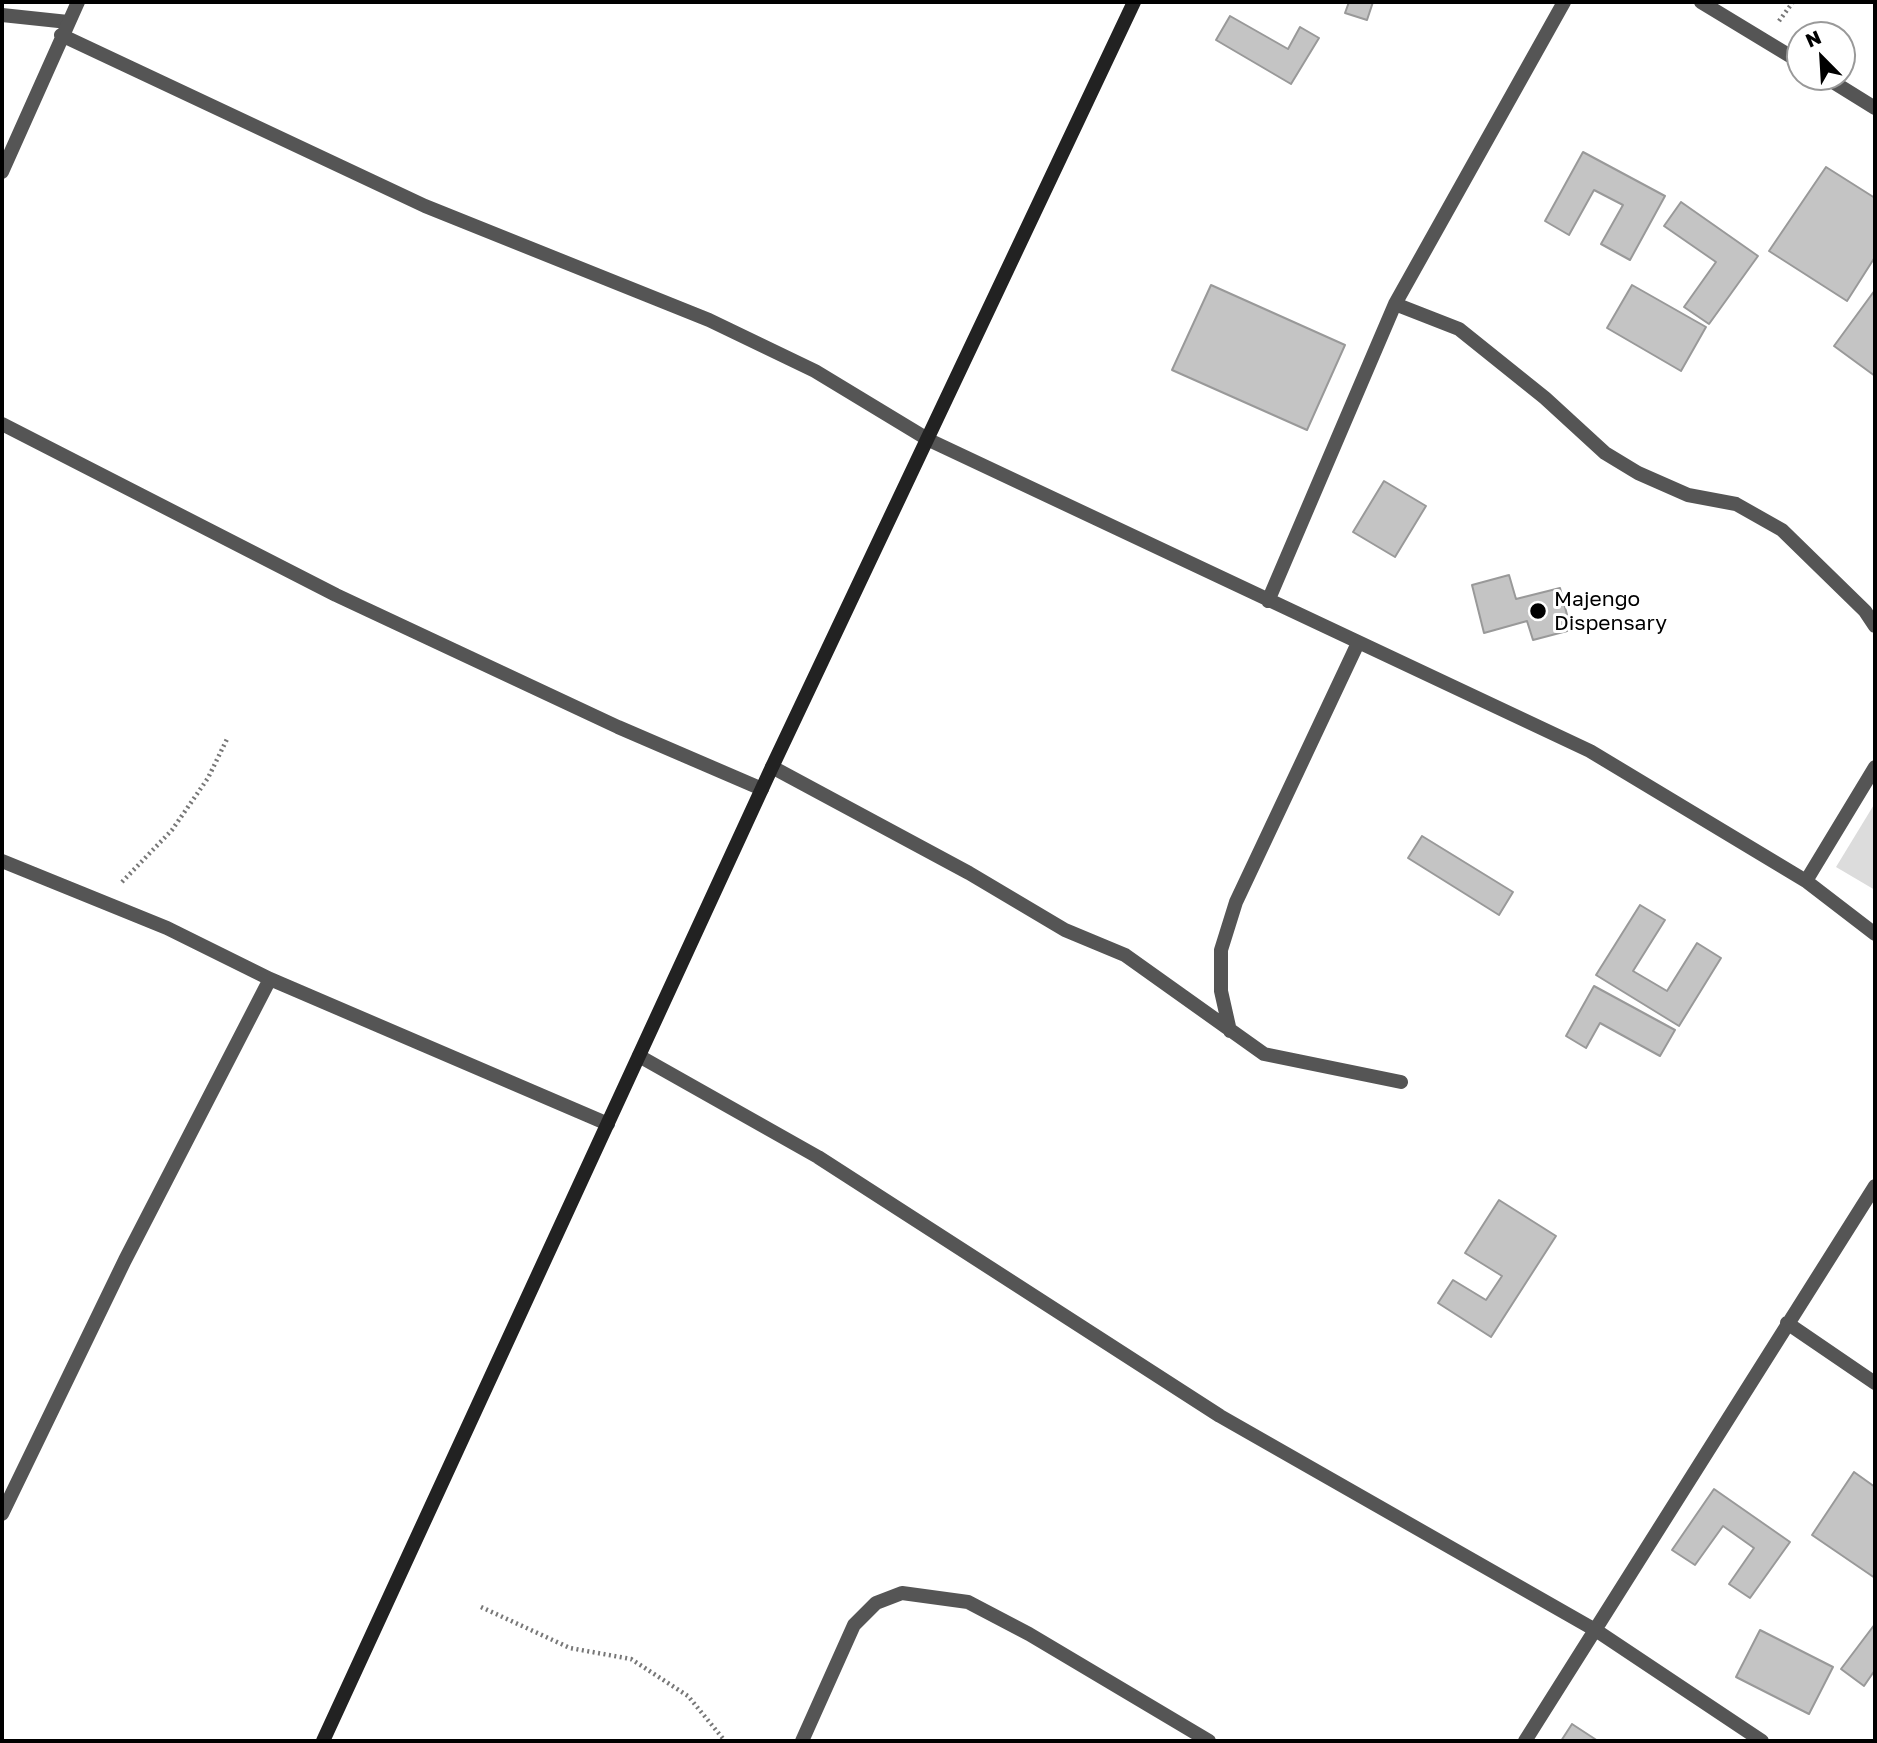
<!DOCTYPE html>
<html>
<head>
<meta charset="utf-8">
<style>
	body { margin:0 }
	#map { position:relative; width:1877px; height:1743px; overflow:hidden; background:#fff; font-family:"Golos Text",sans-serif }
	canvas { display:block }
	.frame { position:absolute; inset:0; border:4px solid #000; pointer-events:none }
	.north { position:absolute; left:1786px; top:21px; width:70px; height:70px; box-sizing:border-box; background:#fff; border:2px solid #999; border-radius:50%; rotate:336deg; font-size:19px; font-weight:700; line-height:28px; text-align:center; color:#000 }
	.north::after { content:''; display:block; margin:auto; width:24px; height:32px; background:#000; clip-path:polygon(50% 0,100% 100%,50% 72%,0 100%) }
</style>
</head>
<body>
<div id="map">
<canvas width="1877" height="1743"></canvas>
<div class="frame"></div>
<div class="north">N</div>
</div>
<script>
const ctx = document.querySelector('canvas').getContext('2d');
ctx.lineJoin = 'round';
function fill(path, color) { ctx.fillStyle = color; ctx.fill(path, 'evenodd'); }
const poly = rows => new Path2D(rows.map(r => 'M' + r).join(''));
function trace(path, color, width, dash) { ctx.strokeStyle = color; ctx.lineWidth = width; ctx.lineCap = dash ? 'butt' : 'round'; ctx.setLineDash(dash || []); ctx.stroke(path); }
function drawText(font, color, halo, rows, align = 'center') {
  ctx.font = font + ' "Golos Text",sans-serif'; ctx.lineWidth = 6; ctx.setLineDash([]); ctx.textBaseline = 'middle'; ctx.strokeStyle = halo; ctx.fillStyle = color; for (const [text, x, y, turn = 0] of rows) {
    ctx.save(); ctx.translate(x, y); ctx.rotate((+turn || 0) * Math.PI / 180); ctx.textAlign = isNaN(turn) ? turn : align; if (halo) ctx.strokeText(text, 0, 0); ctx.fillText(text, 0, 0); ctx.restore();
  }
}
const green = poly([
	[1875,803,1875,890,1836,867]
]);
const building = poly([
	[1349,2,1373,2,1367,20,1345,13,1349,2],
	[1230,16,1288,49,1300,27,1319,38,1291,84,1216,40,1230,16],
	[1583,152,1665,196,1630,260,1601,244,1623,205,1594,190,1569,235,1545,221,1583,152],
	[1826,167,1875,198,1875,257,1847,301,1769,251,1826,167],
	[1681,202,1758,256,1709,324,1684,307,1716,262,1664,226,1681,202],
	[1211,285,1345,345,1307,430,1172,370,1211,285],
	[1632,285,1706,327,1681,371,1607,328,1632,285],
	[1875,290,1875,376,1834,346,1875,290],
	[1384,481,1426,506,1395,557,1353,532,1384,481],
	[1509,575,1516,599,1560,588,1571,630,1533,640,1527,621,1484,633,1472,585,1509,575],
	[1422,836,1513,892,1499,915,1408,858,1422,836],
	[1640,905,1665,920,1633,971,1667,991,1697,943,1721,958,1679,1026,1596,975,1640,905],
	[1594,986,1675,1030,1660,1056,1600,1023,1586,1048,1566,1036,1594,986],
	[1499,1200,1556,1236,1491,1337,1438,1303,1453,1280,1486,1300,1502,1276,1465,1253,1499,1200],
	[1854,1472,1875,1487,1875,1578,1812,1535,1854,1472],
	[1714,1489,1790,1542,1750,1598,1729,1584,1754,1548,1723,1526,1695,1565,1672,1550,1714,1489],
	[1875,1624,1875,1670,1864,1686,1841,1669,1875,1624],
	[1760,1630,1833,1667,1809,1714,1736,1677,1760,1630],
	[1572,1724,1598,1741,1561,1741,1572,1724]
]);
const path = poly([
	[1779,21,1793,2],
	[122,882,172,830,208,778,228,737],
	[481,1607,570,1648,631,1659,688,1696,725,1741]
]);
const lane = poly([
	[2,15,68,22],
	[802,1741,854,1625,876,1603,902,1593,968,1602,1029,1634,1209,1741]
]);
const street = poly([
	[1701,2,1800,62],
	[61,35,425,206,709,320,815,371,929,440,1590,751,1806,881,1875,934],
	[1825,77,1875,108],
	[2,172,78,2],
	[1395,304,1459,329,1545,398,1605,453,1638,473,1688,495,1736,504,1782,530,1865,611,1875,626],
	[2,424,336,595,618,727,762,789],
	[1268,601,1395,304,1564,2],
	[772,767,969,873,1065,930,1125,955,1264,1054,1401,1082],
	[2,861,167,928,270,979,608,1124],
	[1806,881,1875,767],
	[1230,1031,1221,991,1221,950,1236,902,1358,643],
	[639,1056,818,1157,1220,1416,1597,1631,1762,1741],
	[1787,1323,1875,1383],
	[2,1514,125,1260,270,979],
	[1525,1741,1875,1186]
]);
const secondary = poly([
	[323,1741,772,767,1134,2]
]);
const markers = [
	[1538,611,9,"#000"]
];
const poiNames = [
	["Majengo",1554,599],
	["Dispensary",1554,623]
];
fill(green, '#dcdcdc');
fill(building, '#c4c4c4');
trace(building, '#999', 2);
trace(path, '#777', 4.5, [2, 3.5]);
trace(lane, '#555', 14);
trace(street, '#555', 14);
trace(secondary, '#222', 14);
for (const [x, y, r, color] of markers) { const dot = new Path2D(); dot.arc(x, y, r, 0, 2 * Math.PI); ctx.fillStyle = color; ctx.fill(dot); trace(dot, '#fff', 2.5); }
drawText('21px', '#000', '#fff', poiNames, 'left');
</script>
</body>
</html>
